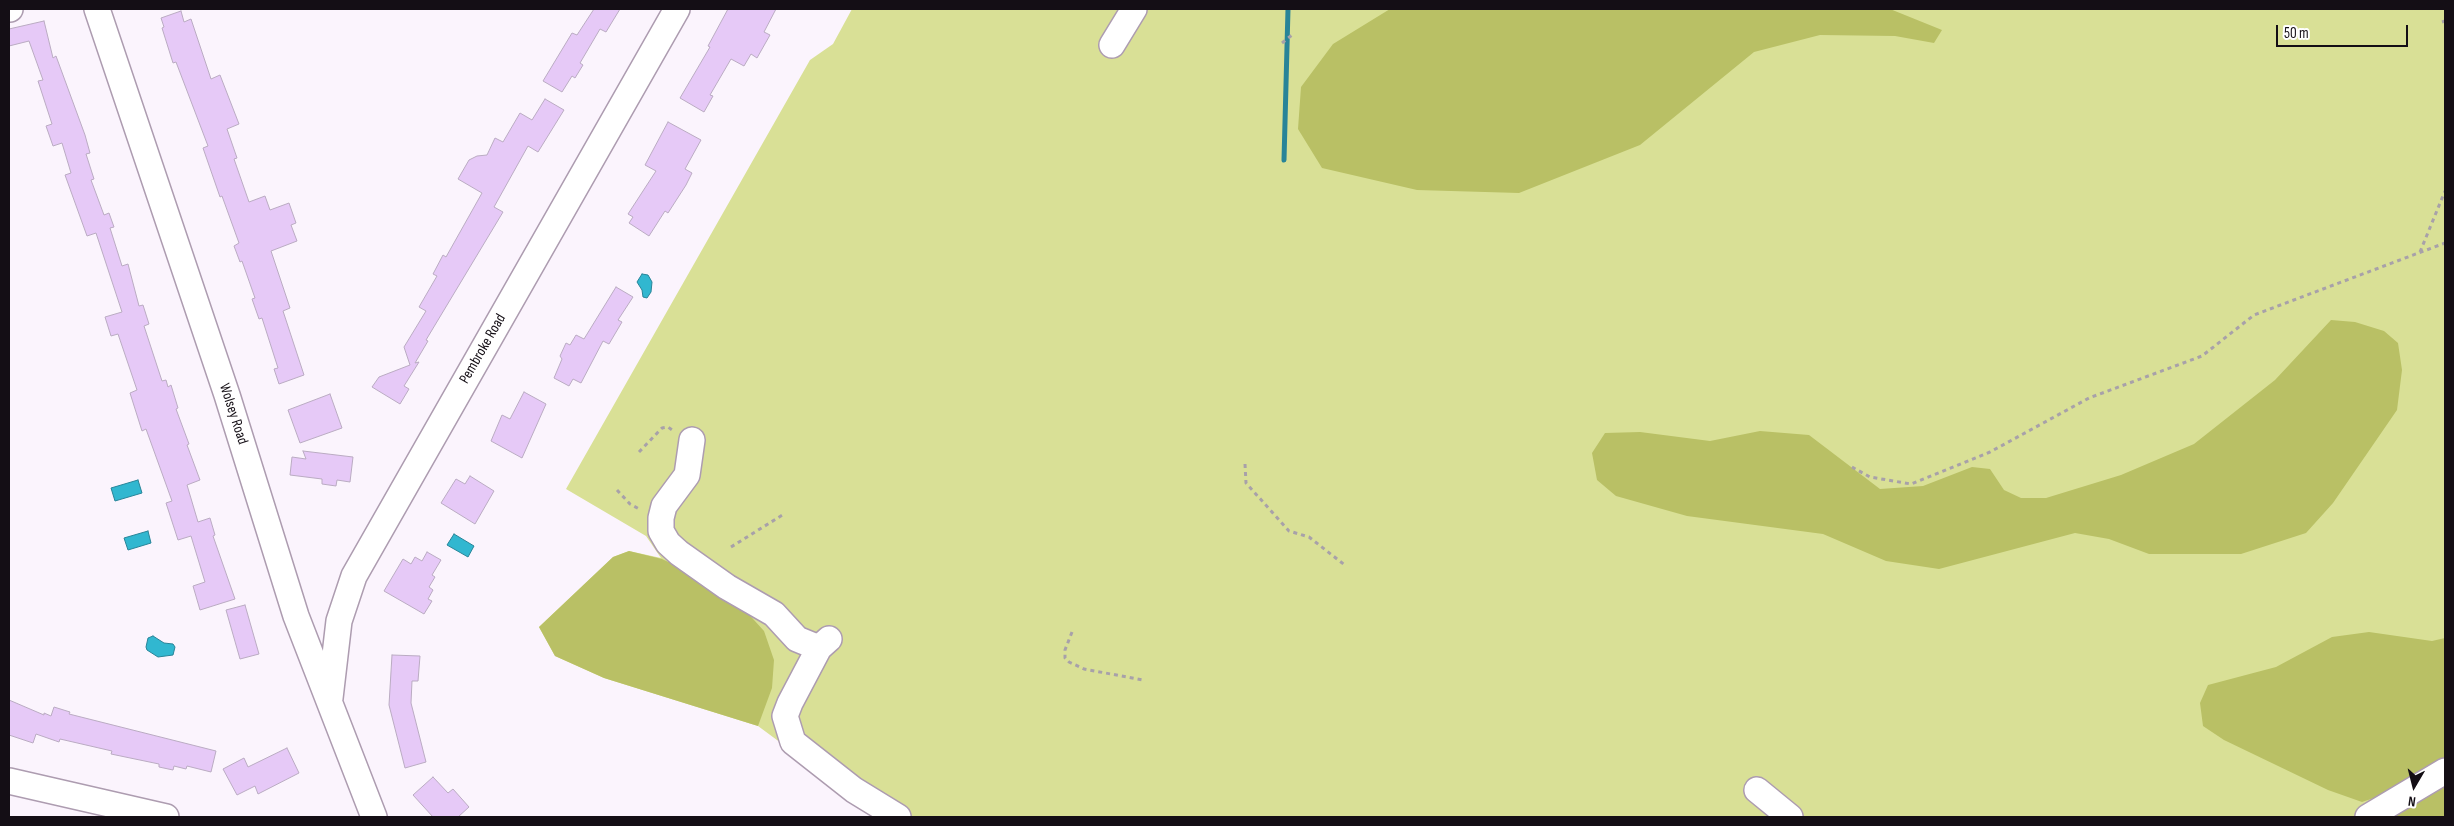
<!DOCTYPE html>
<html>
<head>
<meta charset="utf-8">
<style>
	body { margin:0 }
	#map { position:relative; width:2454px; height:826px; overflow:hidden; background:#fbf4fd; font-family:"Sofia Sans Condensed",sans-serif }
	canvas { display:block }
	.frame { position:absolute; inset:0; border:10px solid #140e15; pointer-events:none }
	.north { position:absolute; left:2389px; top:761px; width:50px; height:50px; -webkit-text-stroke:4px #fff; paint-order:stroke; rotate:188deg; font-size:14px; font-weight:700; line-height:20px; text-align:center; color:#140e15 }
	.north::after { content:''; display:block; margin:auto; width:18px; height:22px; background:#140e15; clip-path:polygon(50% 0,100% 100%,50% 72%,0 100%) }
	.scale { position:absolute; left:2276px; top:25px; width:132px; height:22px; box-sizing:border-box; border:2px solid #140e15; border-top:0; padding-left:6px; font-size:15px; line-height:18px; white-space:nowrap; color:#140e15; -webkit-text-stroke:4px #fff; paint-order:stroke }
</style>
</head>
<body>
<div id="map">
<canvas width="2454" height="826"></canvas>
<div class="frame"></div>
<div class="north">N</div>
<div class="scale">50 m</div>
</div>
<script>
const ctx = document.querySelector('canvas').getContext('2d');
ctx.lineJoin = 'round';
function fill(path, color) { ctx.fillStyle = color; ctx.fill(path, 'evenodd'); }
const poly = rows => new Path2D(rows.map(r => 'M' + r).join(''));
function trace(path, color, width, dash) { ctx.strokeStyle = color; ctx.lineWidth = width; ctx.lineCap = dash ? 'butt' : 'round'; ctx.setLineDash(dash || []); ctx.stroke(path); }
function drawText(font, color, halo, rows, align = 'center') {
  ctx.font = font + ' "Sofia Sans Condensed",sans-serif'; ctx.lineWidth = 5; ctx.setLineDash([]); ctx.textBaseline = 'middle'; ctx.strokeStyle = halo; ctx.fillStyle = color; for (const [text, x, y, turn = 0] of rows) {
    ctx.save(); ctx.translate(x, y); ctx.rotate((+turn || 0) * Math.PI / 180); ctx.textAlign = isNaN(turn) ? turn : align; if (halo) ctx.strokeText(text, 0, 0); ctx.fillText(text, 0, 0); ctx.restore();
  }
}
const green = poly([
	[852,9,2445,9,2445,817,881,817,758,726,604,678,555,656,539,627,613,557,629,551,661,558,646,536,566,489,810,60,833,44]
]);
const forest = poly([
	[1390,9,1890,9,1942,30,1934,43,1895,36,1820,35,1754,52,1640,145,1519,193,1417,190,1322,168,1298,129,1301,87,1333,44],
	[2331,320,2355,322,2384,331,2398,343,2402,370,2397,410,2333,503,2306,533,2241,554,2149,554,2109,539,2075,533,1939,569,1886,561,1823,534,1687,516,1616,496,1597,480,1592,453,1605,433,1640,432,1710,441,1760,431,1809,435,1880,489,1923,486,1972,467,1990,469,2004,490,2021,498,2046,498,2121,475,2194,444,2275,380],
	[629,551,662,559,700,577,744,609,764,631,774,660,772,688,758,726,604,678,555,656,539,627,613,557],
	[2369,632,2432,641,2445,638,2445,761,2383,795,2362,802,2328,790,2224,740,2203,726,2200,703,2208,685,2276,667,2332,637],
	[2445,776,2445,817,2391,817]
]);
const water = poly([
	[642,274,648,275,652,282,651,292,647,298,643,297,642,290,637,282,642,274],
	[138,480,142,493,115,501,111,488,138,480],
	[148,531,151,543,128,550,124,538,148,531],
	[454,534,474,546,468,557,447,545,454,534],
	[153,636,164,643,173,644,175,647,173,655,158,657,147,650,146,647,148,638,153,636]
]);
const stream = poly([
	[1284,160,1288,9]
]);
const building = poly([
	[594,9,620,9,606,32,600,29,580,63,583,65,575,78,572,76,562,92,543,81,572,33,577,35,594,9],
	[728,9,776,9,764,32,770,35,757,58,751,54,744,66,731,59,710,95,713,96,704,112,680,98,710,47,708,46,728,9],
	[181,11,184,22,191,19,211,79,220,75,239,124,227,129,237,158,234,159,249,202,265,196,270,210,289,203,296,223,291,225,297,241,271,251,290,308,283,311,304,375,279,384,274,369,278,368,262,318,259,319,252,299,255,298,242,261,240,262,234,246,239,243,222,196,220,197,203,148,208,146,176,62,173,63,162,28,164,27,161,18,181,11],
	[44,21,53,58,56,56,85,135,90,153,86,154,94,179,91,180,104,215,109,213,114,227,110,228,122,266,128,264,139,306,143,305,149,324,144,326,162,381,166,380,168,387,171,385,178,408,176,409,189,444,187,445,200,480,187,485,198,522,210,518,215,535,213,536,235,599,200,610,193,586,205,582,191,536,178,540,166,503,172,501,146,429,142,431,130,393,137,390,118,334,111,336,105,317,122,312,96,233,87,236,65,175,71,173,62,143,53,146,46,126,52,124,38,81,43,80,29,41,9,46,9,29,44,21],
	[545,99,564,110,538,152,528,146,494,207,503,212,426,340,428,341,415,363,419,362,404,386,409,389,400,404,372,387,379,377,410,365,404,347,426,311,419,307,437,276,433,274,443,255,446,257,482,193,458,179,469,160,477,156,487,155,495,138,503,142,520,113,532,120,545,99],
	[668,122,701,140,685,169,692,173,686,185,668,213,665,211,649,236,629,223,633,217,628,214,656,171,645,165,668,122],
	[616,287,633,297,618,320,622,322,609,344,603,341,581,383,573,379,569,386,554,378,562,359,560,356,566,343,570,345,576,335,584,339,616,287],
	[524,392,546,404,522,458,491,441,502,415,510,419,524,392],
	[330,394,342,428,300,443,288,410,330,394],
	[303,451,353,457,350,482,337,480,336,486,322,484,322,479,290,475,292,457,306,459,303,451],
	[470,476,494,491,475,524,441,503,456,479,465,484,470,476],
	[427,552,441,560,432,575,435,577,429,587,433,590,428,599,432,601,424,614,384,591,403,559,411,564,415,557,422,561,427,552],
	[245,605,259,654,240,659,226,610,245,605],
	[392,655,420,656,418,681,412,681,411,703,426,762,405,768,389,705,392,655],
	[9,700,44,715,44,713,51,716,54,707,70,712,69,714,216,751,211,772,187,766,186,769,174,766,173,770,159,767,159,764,111,754,112,751,60,739,59,742,36,734,33,743,9,735,9,700],
	[287,748,299,773,258,794,255,786,237,795,223,769,244,758,248,767,287,748],
	[433,777,448,793,453,789,469,807,458,817,433,817,413,795,433,777]
]);
const path = poly([
	[2442,22,2445,21],
	[1282,43,1292,35],
	[2420,252,2445,191],
	[639,452,662,428,668,427,675,432],
	[1245,464,1246,483,1289,531,1309,537,1346,566],
	[1852,467,1870,477,1911,484,1990,452,2089,398,2202,356,2254,315,2445,243],
	[617,490,630,504,641,510],
	[731,547,784,514],
	[1072,632,1065,650,1065,658,1069,662,1084,669,1143,680]
]);
const minor = poly([
	[9,9,10,9],
	[97,9,227,395,296,616,374,817],
	[1112,45,1134,9],
	[692,440,687,475,664,506,661,518,661,531,668,543,679,553,727,587,774,614,797,639,819,648],
	[829,639,819,648,790,703,785,716,793,742,854,790,898,817],
	[330,698,339,621,354,576,677,9],
	[9,781,166,817],
	[1757,790,1790,817],
	[2368,817,2445,771]
]);
const streetNames = [
	["Pembroke Road",483,349,-60],
	["Wolsey Road",233,414,72]
];
fill(green, '#d9e096');
fill(forest, '#b9c065');
fill(water, '#31b7d0');
trace(water, '#288498', 1);
trace(stream, '#288498', 5);
fill(building, '#e6c9f7');
trace(building, '#baabc2', 1);
trace(minor, '#ad9cb0', 28);
trace(path, '#a8a1a9', 3, [4, 4]);
trace(minor, '#fff', 25);
drawText('15px', '#140e15', '#fff', streetNames);
</script>
</body>
</html>
